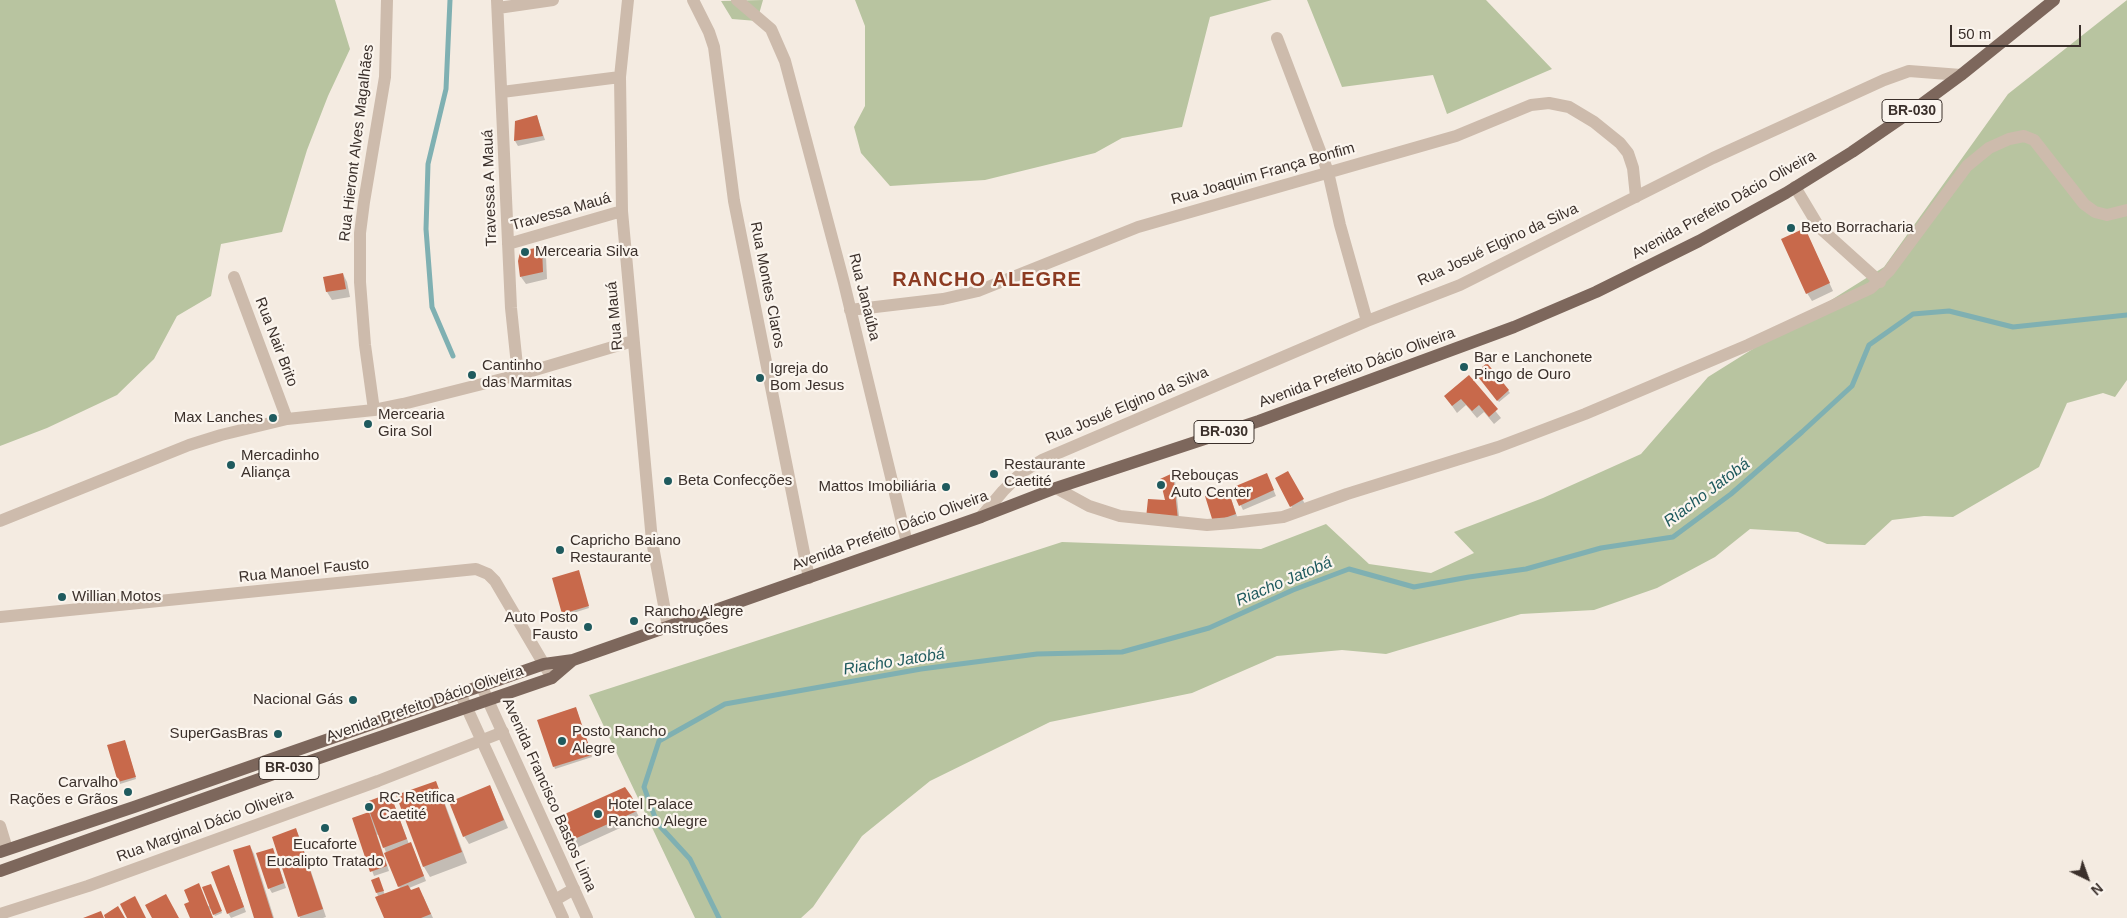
<!DOCTYPE html>
<html>
<head>
<meta charset="utf-8">
<style>
	body { margin:0 }
	#map { position:relative; width:2127px; height:918px; overflow:hidden; background:#f4ebe1; font-family:Helvetica,sans-serif }
	canvas { display:block }
	.north { position:absolute; left:2062px; top:853px; width:50px; height:50px; -webkit-text-stroke:4px #fbf5ee; paint-order:stroke; rotate:138deg; font-size:14px; font-weight:700; line-height:20px; text-align:center; color:#3b302b }
	.north::after { content:''; display:block; margin:auto; width:18px; height:22px; background:#3b302b; clip-path:polygon(50% 0,100% 100%,50% 72%,0 100%) }
	.scale { position:absolute; left:1950px; top:25px; width:131px; height:22px; box-sizing:border-box; border:2px solid #3b302b; border-top:0; padding-left:6px; font-size:15px; line-height:18px; white-space:nowrap; color:#3b302b; -webkit-text-stroke:4px #fbf5ee; paint-order:stroke }
</style>
</head>
<body>
<div id="map">
<canvas width="2127" height="918"></canvas>
<div class="north">N</div>
<div class="scale">50 m</div>
</div>
<script>
const ctx = document.querySelector('canvas').getContext('2d');
ctx.lineJoin = 'round';
function fill(path, color) { ctx.fillStyle = color; ctx.fill(path, 'evenodd'); }
const poly = rows => new Path2D(rows.map(r => 'M' + r).join(''));
function trace(path, color, width, dash) { ctx.strokeStyle = color; ctx.lineWidth = width; ctx.lineCap = dash ? 'butt' : 'round'; ctx.setLineDash(dash || []); ctx.stroke(path); }
function drawText(font, color, halo, rows, align = 'center') {
  ctx.font = font + ' Helvetica,sans-serif'; ctx.lineWidth = 4.5; ctx.setLineDash([]); ctx.textBaseline = 'middle'; ctx.strokeStyle = halo; ctx.fillStyle = color; for (const [text, x, y, turn = 0] of rows) {
    ctx.save(); ctx.translate(x, y); ctx.rotate((+turn || 0) * Math.PI / 180); ctx.textAlign = isNaN(turn) ? turn : align; if (halo) ctx.strokeText(text, 0, 0); ctx.fillText(text, 0, 0); ctx.restore();
  }
}
const green = poly([
	[0,0,335,0,350,49,328,96,307,150,282,232,221,244,211,296,177,316,154,359,117,395,47,428,0,446],
	[763,0,757,21,732,19,721,1],
	[855,0,1272,0,1210,17,1182,127,1122,138,1095,153,985,180,890,186,861,153,854,127,865,106,865,26],
	[1307,0,1486,0,1552,69,1447,114,1433,75,1342,87],
	[2127,0,2127,380,2115,397,2103,393,2067,403,2039,467,1953,517,1924,516,1892,520,1865,545,1827,544,1798,532,1750,529,1715,557,1657,588,1594,610,1521,614,1386,654,1342,650,1277,656,1192,693,1050,722,930,781,862,836,813,907,801,918,695,918,589,695,1062,542,1261,549,1326,524,1369,564,1431,573,1474,553,1454,532,1543,498,1641,454,1708,377,1884,267,2008,94]
]);
const shadow = poly([
	[537,116,545,140,518,146,515,141,516,122],
	[1805,229,1833,291,1812,301,1807,293],
	[542,248,546,256,547,279,526,284,521,277],
	[343,274,347,282,350,297,332,300,327,292,324,278],
	[1487,365,1510,393,1499,402,1478,376],
	[1468,377,1501,418,1494,424,1484,412,1477,418,1466,405,1457,413,1445,396],
	[1287,472,1305,504,1294,511,1276,479],
	[1172,475,1175,480,1180,525,1167,502],
	[1269,479,1276,496,1243,510,1233,489],
	[1228,490,1238,519,1217,526],
	[579,574,589,608,564,616,563,614],
	[577,711,592,757,555,769,539,720],
	[126,744,136,779,120,784,119,782],
	[435,782,441,793,467,863,430,877,424,867,398,796],
	[490,786,508,828,469,844,464,836],
	[390,794,409,844,413,848,426,881,409,888,411,892,423,896,433,918,385,918,377,893,373,880,379,880,385,895,400,889,379,834,377,835,389,871,374,876,353,818,371,812],
	[629,797,640,819,576,848,571,840],
	[296,830,300,838,326,917,323,918,300,918,273,837],
	[250,846,254,854,274,918,256,918],
	[275,855,286,888,272,893,269,888],
	[231,872,246,912,231,918,228,913],
	[211,887,222,913,215,916,211,909,210,910,213,918,191,918,210,905]
]);
const stream = poly([
	[450,0,446,89,428,164,426,229,432,307,453,356],
	[719,918,690,859,657,823,644,787,659,741,725,704,921,669,1037,654,1122,652,1209,628,1293,590,1349,569,1414,587,1469,577,1526,569,1601,548,1673,537,1731,494,1802,432,1852,386,1869,345,1913,314,1949,311,2013,327,2127,315]
]);
const building = poly([
	[537,115,543,136,514,141,515,121],
	[1805,228,1830,283,1806,294,1781,239],
	[542,247,543,272,520,277,518,261,520,252,524,250],
	[343,273,346,289,326,292,323,277],
	[1487,363,1509,390,1497,401,1475,373],
	[1469,375,1498,409,1489,417,1479,405,1472,411,1461,399,1452,406,1444,396],
	[1288,471,1304,499,1290,507,1275,478],
	[1173,473,1178,520,1146,518,1148,499,1165,500,1160,479],
	[1267,473,1274,490,1239,506,1231,488],
	[1228,489,1236,514,1213,522,1205,496],
	[579,570,589,606,562,614,552,578],
	[576,707,592,755,553,767,537,720],
	[125,740,136,777,118,782,107,745],
	[436,781,462,852,423,867,396,795],
	[490,785,504,820,463,837,449,802],
	[625,787,632,797,637,811,570,841,558,817],
	[390,793,407,839,383,848,366,802],
	[369,812,387,866,370,872,352,818],
	[296,828,323,909,298,917,272,837],
	[411,842,424,876,398,887,384,853],
	[250,845,273,918,254,918,233,850],
	[273,848,284,883,268,889,256,853],
	[229,865,244,907,227,914,211,872],
	[379,877,384,891,376,893,371,880],
	[199,883,213,918,190,918,184,904,189,902,184,890],
	[211,884,222,911,213,915,202,887],
	[408,885,411,890,419,887,431,914,421,918,384,918,375,897],
	[166,894,179,918,152,918,145,905],
	[135,896,146,918,127,918,120,904],
	[118,906,125,918,105,918,104,915],
	[101,911,104,918,83,918]
]);
const minor = poly([
	[497,0,511,308,518,375],
	[628,0,620,77,622,211,652,541,668,627],
	[693,0,709,32,714,47,734,201,809,578],
	[737,0,771,29,785,61,844,283,907,543],
	[498,8,553,0],
	[1277,38,1328,172,1340,225,1367,321],
	[502,92,620,77],
	[1795,187,1819,227,1880,282],
	[508,244,622,211],
	[234,277,287,419],
	[850,310,943,299,978,291,1138,227,1456,136,1531,105,1549,103,1569,107,1594,122,1620,143,1628,153,1633,168,1636,197],
	[374,410,365,345,360,282,360,233,364,202,385,77,387,0],
	[1056,488,1089,506,1120,516,1207,525,1232,523,1283,517,1347,494,1498,447,1585,414,1748,345,1871,288,1889,271,1967,166,1989,148,2009,139,2024,136,2034,140,2084,204,2095,212,2107,215,2127,210],
	[981,517,1003,491,1021,473,1042,460,1367,321,1460,285,1713,158,1884,80,1909,71,1961,75],
	[0,521,189,445,221,435,287,419,374,410,403,404,518,375,633,341],
	[0,617,476,569,488,574,495,581,552,678],
	[555,900,574,889],
	[0,914,88,886,378,781,503,732]
]);
const tertiary = poly([
	[481,685,587,918],
	[460,693,563,918],
	[0,826,7,849]
]);
const primary = poly([
	[0,852,134,807,544,664,573,660,981,517,1056,488,1259,421,1514,327,1596,292,1699,241,1786,193,1852,152,1919,106,1961,75,2054,0],
	[0,871,296,766,552,678,573,660]
]);
const markers = [
	[1791,228,5,"#1f5a5e"],
	[525,252,5,"#1f5a5e"],
	[1464,367,5,"#1f5a5e"],
	[472,375,5,"#1f5a5e"],
	[760,378,5,"#1f5a5e"],
	[273,418,5,"#1f5a5e"],
	[368,424,5,"#1f5a5e"],
	[231,465,5,"#1f5a5e"],
	[994,474,5,"#1f5a5e"],
	[668,481,5,"#1f5a5e"],
	[1161,485,5,"#1f5a5e"],
	[946,487,5,"#1f5a5e"],
	[560,550,5,"#1f5a5e"],
	[62,597,5,"#1f5a5e"],
	[634,621,5,"#1f5a5e"],
	[588,627,5,"#1f5a5e"],
	[353,700,5,"#1f5a5e"],
	[278,734,5,"#1f5a5e"],
	[562,741,5,"#1f5a5e"],
	[128,792,5,"#1f5a5e"],
	[369,807,5,"#1f5a5e"],
	[598,814,5,"#1f5a5e"],
	[325,828,5,"#1f5a5e"]
];
const shields = [
	[1912,111,60],
	[1224,432,60],
	[289,768,60]
];
const shieldNames = [
	["BR-030",1912,111],
	["BR-030",1224,432],
	["BR-030",289,768]
];
const streetNames = [
	["Rua Hieront Alves Magalhães",357,143,-83],
	["Rua Joaquim França Bonfim",1263,174,-16],
	["Travessa A Mauá",490,188,-92],
	["Avenida Prefeito Dácio Oliveira",1724,205,-29],
	["Travessa Mauá",561,212,-16],
	["Rua Josué Elgino da Silva",1498,245,-25],
	["Rua Montes Claros",767,285,79],
	["Rua Janaúba",864,297,76],
	["Rua Mauá",615,316,-95],
	["Rua Nair Brito",276,342,69],
	["Avenida Prefeito Dácio Oliveira",1357,368,-20],
	["Rua Josué Elgino da Silva",1127,406,-23],
	["Avenida Prefeito Dácio Oliveira",890,531,-20],
	["Rua Manoel Fausto",304,571,-6],
	["Avenida Prefeito Dácio Oliveira",425,704,-19],
	["Avenida Francisco Bastos Lima",549,795,66],
	["Rua Marginal Dácio Oliveira",205,826,-20]
];
const poiNames = [
	["Beto Borracharia",1801,228],
	["Mercearia Silva",535,252],
	["Bar e Lanchonete",1474,358],
	["Pingo de Ouro",1474,375],
	["Cantinho",482,366],
	["das Marmitas",482,383],
	["Igreja do",770,369],
	["Bom Jesus",770,386],
	["Mercearia",378,415],
	["Gira Sol",378,432],
	["Max Lanches",263,418,"right"],
	["Mercadinho",241,456],
	["Aliança",241,473],
	["Restaurante",1004,465],
	["Caetité",1004,482],
	["Rebouças",1171,476],
	["Auto Center",1171,493],
	["Beta Confecções",678,481],
	["Mattos Imobiliária",936,487,"right"],
	["Capricho Baiano",570,541],
	["Restaurante",570,558],
	["Willian Motos",72,597],
	["Rancho Alegre",644,612],
	["Construções",644,629],
	["Auto Posto",578,618,"right"],
	["Fausto",578,635,"right"],
	["Nacional Gás",343,700,"right"],
	["Posto Rancho",572,732],
	["Alegre",572,749],
	["SuperGasBras",268,734,"right"],
	["Carvalho",118,783,"right"],
	["Rações e Grãos",118,800,"right"],
	["RC Retifica",379,798],
	["Caetité",379,815],
	["Hotel Palace",608,805],
	["Rancho Alegre",608,822],
	["Eucaforte",325,845,"center"],
	["Eucalipto Tratado",325,862,"center"]
];
const waterNames = [
	["Riacho Jatobá",1707,493,-37],
	["Riacho Jatobá",1284,582,-23],
	["Riacho Jatobá",894,662,-9]
];
const districtNames = [
	["RANCHO ALEGRE",987,280]
];
fill(green, '#b8c4a0');
fill(shadow, '#0003');
trace(stream, '#7fb0b2', 5);
fill(building, '#c8694b');
trace(minor, '#cdbbac', 12);
trace(tertiary, '#cdbbac', 12);
trace(primary, '#7d675c', 12);
for (const [x, y, r, color] of markers) { const dot = new Path2D(); dot.arc(x, y, r, 0, 2 * Math.PI); ctx.fillStyle = color; ctx.fill(dot); trace(dot, '#fbf5ee', 2); }
for (const [x, y, w] of shields) { const box = new Path2D(); box.roundRect(x - w / 2, y - 11.5, w, 23, 4); ctx.fillStyle = '#fbf5ee'; ctx.fill(box); trace(box, '#3b302b', 1); }
drawText('bold 14px', '#3b302b', null, shieldNames);
drawText('15px', '#3b302b', '#fbf5ee', streetNames);
drawText('15px', '#3b302b', '#fbf5ee', poiNames, 'left');
drawText('italic 16px', '#1f5a5e', '#fbf5ee', waterNames);
ctx.letterSpacing = '1px';
drawText('bold 20px', '#8c3b22', '#fbf5ee', districtNames);
ctx.letterSpacing = '0px';
</script>
</body>
</html>
